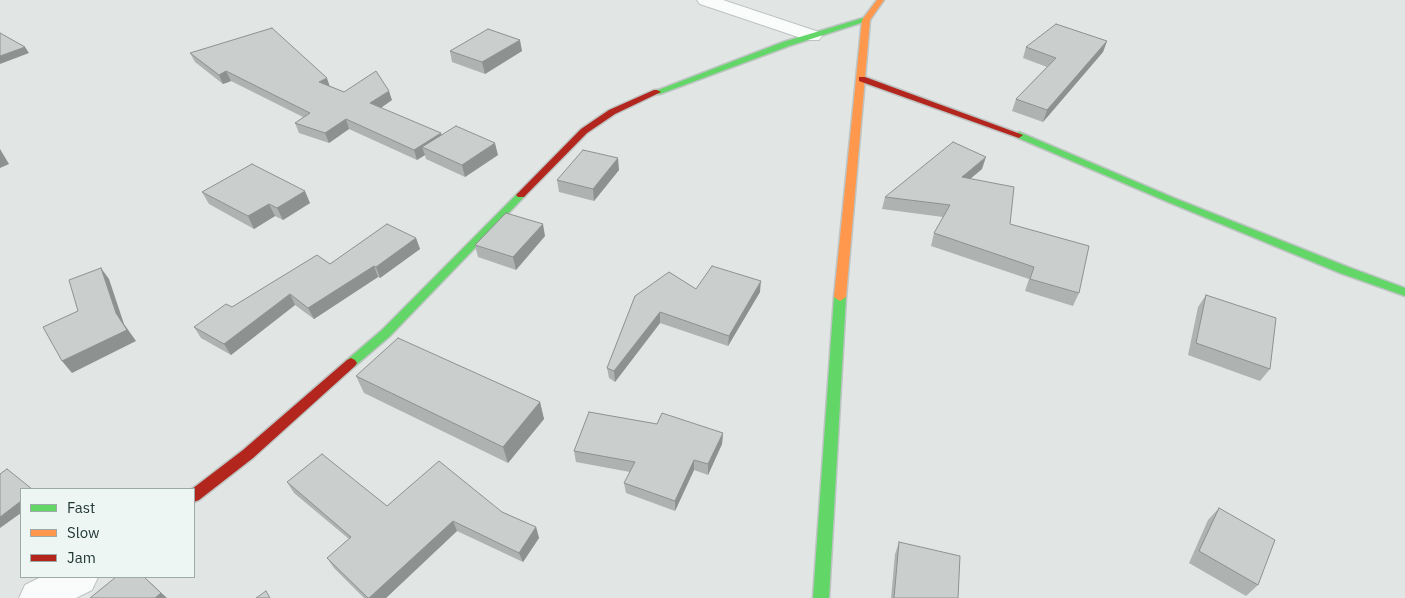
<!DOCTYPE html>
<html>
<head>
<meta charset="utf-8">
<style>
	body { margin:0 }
	#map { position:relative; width:1405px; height:598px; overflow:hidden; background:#e1e6e5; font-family:"IBM Plex Sans",sans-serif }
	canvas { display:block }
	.legend { position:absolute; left:20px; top:488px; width:175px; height:90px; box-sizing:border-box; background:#eef6f4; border:1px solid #9caaa8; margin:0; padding:6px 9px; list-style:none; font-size:15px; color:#213836 }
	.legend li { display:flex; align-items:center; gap:10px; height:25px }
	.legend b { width:25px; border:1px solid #9caaa8 }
</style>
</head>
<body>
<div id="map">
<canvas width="1405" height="598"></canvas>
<ul class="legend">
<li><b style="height:6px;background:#63d668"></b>Fast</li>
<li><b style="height:6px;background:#ff974d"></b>Slow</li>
<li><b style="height:6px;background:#b3261e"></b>Jam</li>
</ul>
</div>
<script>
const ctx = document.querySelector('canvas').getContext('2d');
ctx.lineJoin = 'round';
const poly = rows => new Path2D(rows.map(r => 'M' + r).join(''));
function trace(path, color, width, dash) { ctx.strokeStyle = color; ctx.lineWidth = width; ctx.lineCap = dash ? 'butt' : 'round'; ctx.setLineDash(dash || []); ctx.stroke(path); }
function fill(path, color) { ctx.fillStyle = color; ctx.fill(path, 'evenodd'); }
const street = poly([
	[697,0,723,0,819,32,822,36,819,40,807,40,700,4,697,0],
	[41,577,98,577,92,590,76,598,19,598,25,585,41,577]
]);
const fast = poly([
	[863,18,870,20,789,46,660,94,657,94,653,92,783,42,863,18],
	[1019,132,1174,198,1348,267,1405,288,1405,296,1340,273,1168,202,1016,137,1015,135,1019,132],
	[521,192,526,195,524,197,390,336,355,366,347,366,345,363,347,360,382,330,518,193,521,192],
	[840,293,846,297,829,598,813,598,834,297,840,293]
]);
const slow = poly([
	[877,0,884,0,870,20,846,297,840,301,834,297,862,20,877,0]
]);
const jam = poly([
	[859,77,865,77,1023,135,1019,138,1016,137,859,81,859,77],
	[654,90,657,90,661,92,615,114,587,133,524,197,518,197,516,195,518,193,581,129,609,110,654,90],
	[351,358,355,360,357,363,355,366,253,458,199,500,194,502,194,489,192,489,243,450,347,360,351,358]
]);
const wall = poly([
	[1107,41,1103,52,1043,122,1012,111,1016,99,1047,67,1023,58,1026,47],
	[450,51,522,51,485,74,452,62],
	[190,53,330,86,344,92,392,100,381,108,442,135,498,155,465,177,426,159,425,155,417,160,349,129,329,143,299,133,295,123,303,117,231,81,223,84,195,62],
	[982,169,970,179,1010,224,1079,293,1073,306,1025,291,1029,279,931,246,934,233,943,217,882,209,885,197],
	[619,170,594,201,559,192,557,180],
	[202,192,310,203,283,220,275,216,254,229,209,204],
	[545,236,516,270,478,257,475,245],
	[416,238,420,249,380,278,378,277,314,319,295,305,231,355,201,338,194,327,232,307,330,264],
	[696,289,760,292,728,346,660,323,615,382,609,378,607,368,635,296],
	[1206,295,1270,369,1260,381,1188,355,1198,307],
	[356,376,540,402,544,419,508,463,364,393],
	[657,424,723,433,722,444,708,475,694,470,675,511,626,493,624,483,630,472,576,462,574,451],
	[287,482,387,506,502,512,536,527,539,538,523,562,457,531,386,598,364,598,334,568,327,558,349,539,294,493],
	[1219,508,1258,585,1246,596,1189,563,1208,520],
	[899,542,958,598,891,598,895,554]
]);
const shadedWall = poly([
	[520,40,522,51,485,74,482,62],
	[1107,41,1103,52,1043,122,1047,110],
	[25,47,29,53,0,64,0,56],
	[226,71,231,81,223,84,219,75],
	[327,78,330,87,319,82],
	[389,91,392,100,373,113,370,103],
	[346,119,349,129,329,143,325,133],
	[441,133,444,143,422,147,425,155,417,160,414,150],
	[495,143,498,155,465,177,462,165],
	[0,149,9,164,0,168],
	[986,157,982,169,958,189,962,177],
	[618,158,619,170,594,201,593,189],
	[305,191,310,203,283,220,277,208],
	[269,204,275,216,254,229,248,216],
	[543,224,545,236,516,270,513,257],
	[416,238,420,249,380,278,376,267],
	[374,266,378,277,314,319,308,308],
	[101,268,109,279,124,324,136,341,72,373,62,361,116,313],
	[761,281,760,292,728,346,729,336],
	[290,294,295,305,231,355,224,344],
	[660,312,660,323,615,382,614,371],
	[540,402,544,419,508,463,503,447],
	[723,433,722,444,708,475,708,464],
	[694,460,694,470,675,511,675,501],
	[21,501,21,513,0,528,0,517],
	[453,521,457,531,386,598,369,598],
	[536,527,539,538,523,562,519,553],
	[144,577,167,598,155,598]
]);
const building = poly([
	[1056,24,1107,41,1047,110,1016,99,1056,58,1026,47,1056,24],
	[272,28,327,78,319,82,344,92,376,71,389,91,370,103,441,133,414,150,346,119,325,133,295,123,310,113,226,71,219,75,190,53,272,28],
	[488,29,520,40,482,62,450,51,488,29],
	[0,33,25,47,0,56,0,33],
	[456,126,495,143,462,165,422,147,456,126],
	[953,142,986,157,962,177,1014,187,1010,224,1089,246,1079,293,1030,279,1034,267,934,233,950,205,885,197,953,142],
	[583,150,618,158,593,189,557,180,583,150],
	[252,164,305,191,277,208,269,204,248,216,202,192,252,164],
	[506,213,543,224,513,257,475,245,506,213],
	[387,224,416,238,376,267,374,266,308,308,290,294,224,344,194,327,226,304,232,307,317,255,330,264,387,224],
	[712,266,761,281,729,336,660,312,614,371,607,368,635,296,669,272,696,289,712,266],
	[101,268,116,313,127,330,62,361,43,327,78,311,69,280,101,268],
	[1206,295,1276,318,1270,369,1196,343,1206,295],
	[398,338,540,402,503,447,356,376,398,338],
	[589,412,657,424,662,413,723,433,708,464,694,460,675,501,624,483,635,462,574,451,589,412],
	[322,454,387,506,439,461,502,512,536,527,519,553,453,521,369,598,368,598,327,558,351,537,287,482,322,454],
	[7,469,32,489,21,489,21,501,0,517,0,474,7,469],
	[1219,508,1275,540,1258,585,1199,551,1219,508],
	[899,542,960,556,958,598,894,598,899,542],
	[116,577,144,577,161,593,155,598,90,598,116,577],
	[266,591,270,598,256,598,266,591]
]);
trace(street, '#bec3c2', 2);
trace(fast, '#bdc4c2', 3);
trace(slow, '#bdc4c2', 3);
trace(jam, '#bdc4c2', 3);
fill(street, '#fafbfb');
fill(fast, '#63d668');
fill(slow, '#ff974d');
fill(jam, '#b3261e');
fill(wall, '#aeb2b1');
fill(shadedWall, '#8d9190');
fill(building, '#cacfce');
trace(building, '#8d9190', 1);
</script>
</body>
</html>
